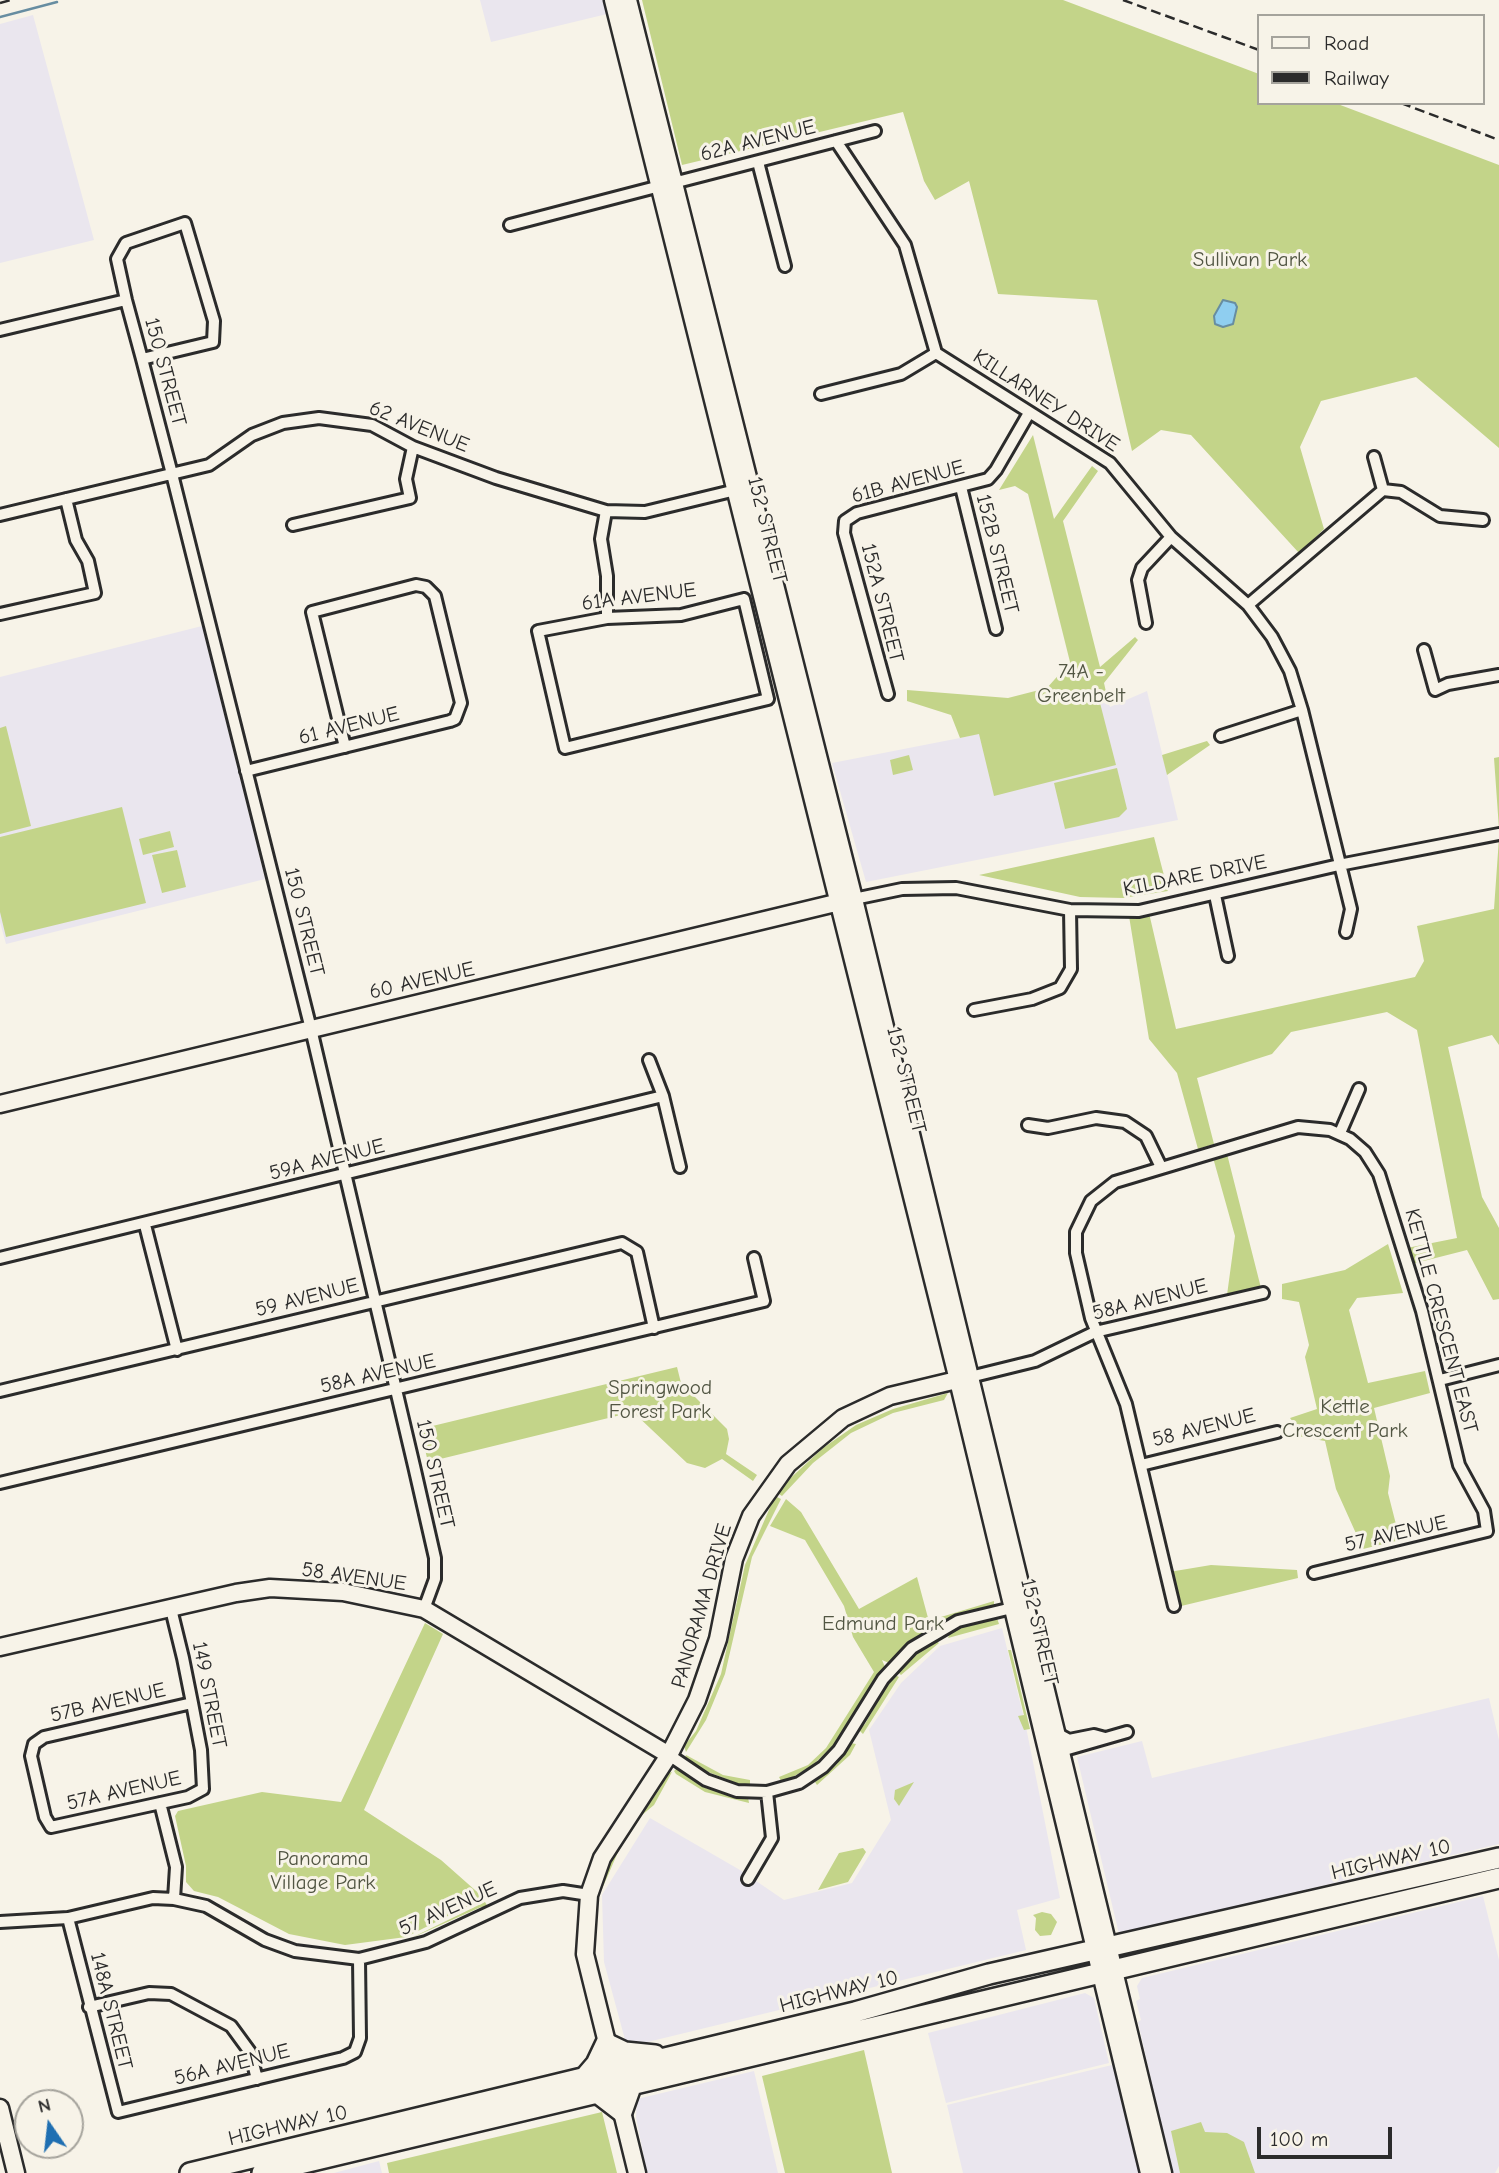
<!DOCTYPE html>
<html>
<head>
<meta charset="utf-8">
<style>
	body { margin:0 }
	#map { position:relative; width:1499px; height:2173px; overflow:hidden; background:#f7f3e8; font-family:"Comic Neue",sans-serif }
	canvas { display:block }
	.legend { position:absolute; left:1257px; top:14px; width:228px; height:91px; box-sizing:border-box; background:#f7f3e8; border:2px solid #a5a39c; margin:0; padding:9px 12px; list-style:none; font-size:21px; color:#2b2b2b }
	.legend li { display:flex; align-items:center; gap:14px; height:35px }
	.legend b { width:35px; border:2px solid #a5a39c }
	.north { position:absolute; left:14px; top:2089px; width:70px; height:70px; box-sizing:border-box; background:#f7f3e8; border:2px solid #a5a39c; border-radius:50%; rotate:346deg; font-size:19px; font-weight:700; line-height:28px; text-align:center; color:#2b2b2b }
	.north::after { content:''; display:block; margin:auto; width:24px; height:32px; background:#1f6fb2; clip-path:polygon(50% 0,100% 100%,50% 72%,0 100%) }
	.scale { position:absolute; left:1257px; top:2127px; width:135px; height:32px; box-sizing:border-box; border:4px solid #2b2b2b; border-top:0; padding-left:9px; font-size:21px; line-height:24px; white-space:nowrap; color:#2b2b2b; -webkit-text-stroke:5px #f7f3e8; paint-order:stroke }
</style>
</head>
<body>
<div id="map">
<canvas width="1499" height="2173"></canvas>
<ul class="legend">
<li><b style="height:9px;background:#f7f3e8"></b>Road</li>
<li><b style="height:9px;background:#2b2b2b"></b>Railway</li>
</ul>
<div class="north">N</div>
<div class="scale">100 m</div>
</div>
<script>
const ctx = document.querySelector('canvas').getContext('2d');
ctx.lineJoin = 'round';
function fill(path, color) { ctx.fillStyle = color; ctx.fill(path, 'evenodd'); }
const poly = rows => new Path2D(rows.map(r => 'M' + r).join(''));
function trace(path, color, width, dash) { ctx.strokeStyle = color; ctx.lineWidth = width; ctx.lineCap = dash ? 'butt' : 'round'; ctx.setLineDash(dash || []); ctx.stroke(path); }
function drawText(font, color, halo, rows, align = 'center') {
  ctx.font = font + ' "Comic Neue",sans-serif'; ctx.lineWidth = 6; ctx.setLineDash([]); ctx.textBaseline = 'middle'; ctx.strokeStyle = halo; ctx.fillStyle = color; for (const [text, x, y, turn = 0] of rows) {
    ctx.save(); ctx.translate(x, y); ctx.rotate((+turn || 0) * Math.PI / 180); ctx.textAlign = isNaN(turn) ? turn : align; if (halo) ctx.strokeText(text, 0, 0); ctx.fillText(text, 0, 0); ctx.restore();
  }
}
const built = poly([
	[480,0,604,0,607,14,491,42],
	[33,15,94,240,0,263,0,24],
	[202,626,265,879,6,944,0,922,0,677],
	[1147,691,1178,820,866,882,832,763,960,738,1108,701,1110,707],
	[1002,1628,1026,1727,1060,1898,1017,1910,1026,1950,627,2047,604,1962,602,1895,650,1818,740,1870,784,1900,852,1883,891,1820,869,1730,901,1683,940,1646],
	[1489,1698,1499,1740,1499,1844,1119,1934,1077,1757,1142,1741,1152,1778],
	[1483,1896,1499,1960,1499,2166,1495,2173,1172,2173,1138,2022,1141,2020,1136,2001,1140,1999,1137,1986,1142,1978],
	[1085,1993,1094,1998,1109,2063,946,2103,928,2033],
	[1112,2065,1142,2173,963,2173,947,2105],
	[754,2071,778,2173,647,2173,636,2117,637,2099],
	[379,2161,382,2173,334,2173]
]);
const green = poly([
	[642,0,1063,0,1259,74,1259,103,1335,103,1499,165,1499,448,1416,377,1321,401,1300,447,1324,529,1299,553,1191,435,1161,430,1132,451,1097,300,998,294,969,181,935,200,924,181,903,112,682,165],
	[1033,435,1054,519,1092,466,1098,471,1063,521,1100,667,1135,637,1138,640,1104,683,1108,701,1100,703,1116,765,994,796,979,734,960,738,951,715,907,701,907,690,1008,698,1047,688,1070,662,1028,494,1015,486,999,490],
	[6,726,31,826,0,834,0,728],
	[1207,741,1210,745,1167,775,1162,755],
	[909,755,913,770,893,775,890,760],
	[1499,757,1499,829,1494,758],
	[1117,768,1127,809,1119,817,1065,829,1054,783],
	[122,807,146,903,6,937,0,912,0,837],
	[170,831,174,847,143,855,139,839],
	[1154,837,1168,891,1123,898,1080,897,979,875],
	[1499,838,1499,1045,1492,1035,1448,1047,1482,1197,1499,1228,1499,1299,1493,1300,1467,1250,1412,1264,1407,1248,1457,1238,1417,1030,1387,1012,1291,1032,1272,1054,1197,1078,1214,1144,1198,1149,1177,1073,1149,1039,1129,916,1149,913,1176,1029,1415,977,1424,961,1417,926,1494,909],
	[177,850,186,887,162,893,152,855],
	[1226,1150,1261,1288,1227,1295,1235,1236,1212,1154],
	[1388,1244,1403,1293,1357,1298,1349,1310,1368,1383,1425,1371,1430,1393,1374,1408,1390,1476,1388,1493,1400,1540,1363,1549,1336,1489,1325,1441,1297,1436,1296,1426,1290,1418,1317,1409,1305,1357,1309,1345,1299,1302,1282,1299,1282,1284,1345,1270],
	[677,1367,681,1383,727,1429,729,1439,726,1454,757,1475,753,1481,722,1459,705,1468,687,1463,633,1412,428,1462,420,1429],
	[948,1393,944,1400,893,1413,851,1433,813,1463,782,1496,779,1494,783,1485,823,1448,856,1425,893,1409],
	[775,1496,781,1499,752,1557,725,1674,706,1720,686,1752,684,1746,696,1731,721,1674,745,1565],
	[786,1499,801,1512,859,1609,917,1577,931,1629,907,1642,889,1663,882,1660,885,1667,875,1677,841,1738,812,1766,782,1783,779,1777,808,1765,826,1748,874,1672,853,1637,844,1606,805,1540,770,1526],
	[1211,1565,1297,1570,1298,1578,1177,1607,1169,1572],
	[994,1601,994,1605,956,1615,945,1622,941,1617],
	[997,1618,999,1624,948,1638,951,1630],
	[425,1623,443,1634,364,1810,441,1860,484,1898,406,1937,345,1945,289,1934,218,1897,194,1891,186,1882,186,1866,175,1816,178,1811,262,1792,341,1802],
	[934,1639,939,1643,901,1675,898,1672,902,1664],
	[1008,1650,1011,1650,1030,1729,1024,1730,1018,1716,1024,1715],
	[893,1674,899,1677,863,1734,858,1729,865,1724],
	[850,1743,856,1744,850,1755,817,1785,815,1782,837,1764],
	[686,1755,723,1775,750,1780,750,1784,744,1786,693,1766,684,1760],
	[677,1768,706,1788,737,1798,748,1797,749,1803,705,1792,676,1774,674,1771],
	[672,1772,654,1805,642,1815,618,1852,602,1889,602,1880,616,1851,661,1787,666,1774],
	[914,1782,899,1806,894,1799,895,1790],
	[863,1848,866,1852,848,1882,818,1890,839,1853],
	[485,1902,488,1907,481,1907,407,1940],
	[1042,1912,1051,1914,1057,1922,1051,1935,1040,1936,1035,1930,1036,1918,1033,1915],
	[864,2050,892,2173,785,2173,762,2076],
	[602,2112,617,2173,389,2173,387,2163],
	[1201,2122,1205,2132,1227,2133,1244,2142,1255,2173,1180,2173,1171,2131]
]);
const water = poly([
	[1223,300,1235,303,1237,307,1233,324,1223,327,1215,324,1214,316,1223,300]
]);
const stream = poly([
	[0,17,57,2]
]);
const street = poly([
	[836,141,905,245,936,353,1110,463,1171,537,1248,605,1272,637,1290,671,1302,710,1351,909,1346,932],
	[758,162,785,266],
	[670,178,681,181,875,131],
	[510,225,660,186],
	[0,330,126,300],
	[142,359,213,342,214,321,185,223,126,243,117,259,126,300,142,359,172,474,311,1029,414,1466,435,1558,435,1579,424,1609],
	[821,394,901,374,936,353],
	[1374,457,1383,490],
	[961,487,996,629],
	[606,511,601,539,607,576,607,618],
	[0,515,209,465,252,435,283,423,319,418,372,425,413,447,496,478,606,511,645,512,740,489],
	[293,525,410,498,406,479,413,447],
	[744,599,768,699,565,748,538,631,607,618,681,615,744,599],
	[1248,605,1383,490,1401,492,1440,516,1483,520],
	[0,614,95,593,88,561,76,540,66,499],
	[1146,623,1138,580,1142,568,1171,537],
	[1424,650,1435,690,1448,684,1499,675],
	[888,694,844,533,845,521,857,513,988,479,996,470,1029,413],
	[1221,736,1302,710],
	[246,771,450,721,455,719,461,703,435,596,426,587,416,585,312,612,345,747],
	[1215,895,1228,956],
	[854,899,902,889,956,888,1070,910,1139,911,1339,865,1499,834],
	[974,1010,1032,999,1060,988,1071,969,1070,910],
	[649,1060,663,1096,680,1167],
	[1028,1125,1048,1128,1096,1118,1125,1122,1146,1136,1161,1167],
	[1340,1133,1359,1089],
	[145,1225,177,1350],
	[0,1258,663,1096],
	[970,1377,1035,1361,1095,1332,1263,1293],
	[1440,1380,1499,1365],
	[0,1391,622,1243,637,1252,654,1328],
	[1141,1465,1277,1432],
	[0,1483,764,1301,754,1258],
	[1174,1606,1126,1404,1091,1318,1076,1253,1076,1232,1091,1201,1115,1182,1298,1127,1330,1130,1350,1139,1365,1152,1379,1174,1422,1311,1459,1465,1484,1511,1487,1531,1314,1573],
	[171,1609,183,1658,192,1703,201,1750,203,1789,188,1797,51,1827,45,1817,31,1756,34,1744,44,1737,192,1703],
	[1056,1733,1069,1740,1094,1735,1105,1738],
	[1061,1751,1127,1732],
	[669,1755,706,1780,737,1791,767,1792,799,1783,823,1767,839,1750,883,1679,912,1648,958,1621,1012,1608],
	[160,1803,176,1867,174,1899],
	[748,1879,772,1838,767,1792],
	[68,1918,118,2112,343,2058,355,2052,360,2038,359,1959],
	[0,1922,68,1918,153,1898,174,1899,206,1906,265,1940,295,1951,359,1959,426,1942,520,1898,563,1891,589,1895],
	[89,2007,149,1993,171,1994,231,2026,250,2052,257,2079]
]);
const secondary = poly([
	[613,0,955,1368,1149,2173],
	[628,0,854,899,1163,2173],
	[0,1104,848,900],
	[0,1647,236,1593,270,1588,343,1592,424,1609,669,1755],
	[614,2071,585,1954,589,1895,602,1858,669,1755,697,1700,718,1639,734,1559,751,1516,788,1464,843,1418,890,1396,965,1378],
	[0,2108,16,2173],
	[622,2112,637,2173]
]);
const highway = poly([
	[584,2078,596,2064,606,2043,625,2052,655,2055],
	[596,2092,622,2112,632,2084],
	[190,2173,855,2012,989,1974,1499,1858],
	[262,2173,1499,1878]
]);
const rail = poly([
	[1123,0,1259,50],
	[0,3,11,0],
	[1401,103,1499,140]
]);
const streetNames = [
	["62A AVENUE",758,141,-14],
	["150 STREET",165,372,75],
	["KILLARNEY DRIVE",1046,401,33],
	["62 AVENUE",419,427,22],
	["61B AVENUE",908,482,-15],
	["152 STREET",767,530,76],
	["152B STREET",997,554,76],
	["61A AVENUE",639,597,-7],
	["152A STREET",882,603,76],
	["61 AVENUE",349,726,-14],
	["KILDARE DRIVE",1195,876,-11],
	["150 STREET",304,922,76],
	["60 AVENUE",422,981,-13],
	["152 STREET",906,1080,76],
	["59A AVENUE",327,1160,-14],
	["59 AVENUE",307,1298,-14],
	["58A AVENUE",1150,1300,-14],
	["KETTLE CRESCENT EAST",1441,1321,75],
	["58A AVENUE",378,1374,-13],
	["58 AVENUE",1204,1428,-14],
	["150 STREET",435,1474,77],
	["57 AVENUE",1396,1534,-13],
	["58 AVENUE",354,1577,8],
	["PANORAMA DRIVE",702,1606,-74],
	["152 STREET",1039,1632,77],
	["149 STREET",209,1695,79],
	["57B AVENUE",108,1703,-13],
	["57A AVENUE",124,1791,-13],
	["HIGHWAY 10",1391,1860,-13],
	["57 AVENUE",448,1909,-24],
	["HIGHWAY 10",839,1992,-14],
	["148A STREET",111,2011,76],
	["56A AVENUE",232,2065,-14],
	["HIGHWAY 10",288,2126,-13]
];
const parkNames = [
	["Sullivan Park",1250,260],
	["74A -",1081,672],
	["Greenbelt",1081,696],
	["Springwood",660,1388],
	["Forest Park",660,1412],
	["Kettle",1345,1407],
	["Crescent Park",1345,1431],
	["Edmund Park",883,1624],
	["Panorama",323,1859],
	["Village Park",323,1883]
];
fill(built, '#eae6ee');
fill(green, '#c3d489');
fill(water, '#8fcef0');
trace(water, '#678da1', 2);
trace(stream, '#678da1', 2.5);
trace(street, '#2b2b2b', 16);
trace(secondary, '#2b2b2b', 21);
trace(highway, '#2b2b2b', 24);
trace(street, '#f7f3e8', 10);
trace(secondary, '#f7f3e8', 16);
trace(highway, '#f7f3e8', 19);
trace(rail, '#2b2b2b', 2.5, [10, 5]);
drawText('21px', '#2b2b2b', '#f7f3e8', streetNames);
drawText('21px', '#515542', '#f7f3e8', parkNames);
</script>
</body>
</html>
